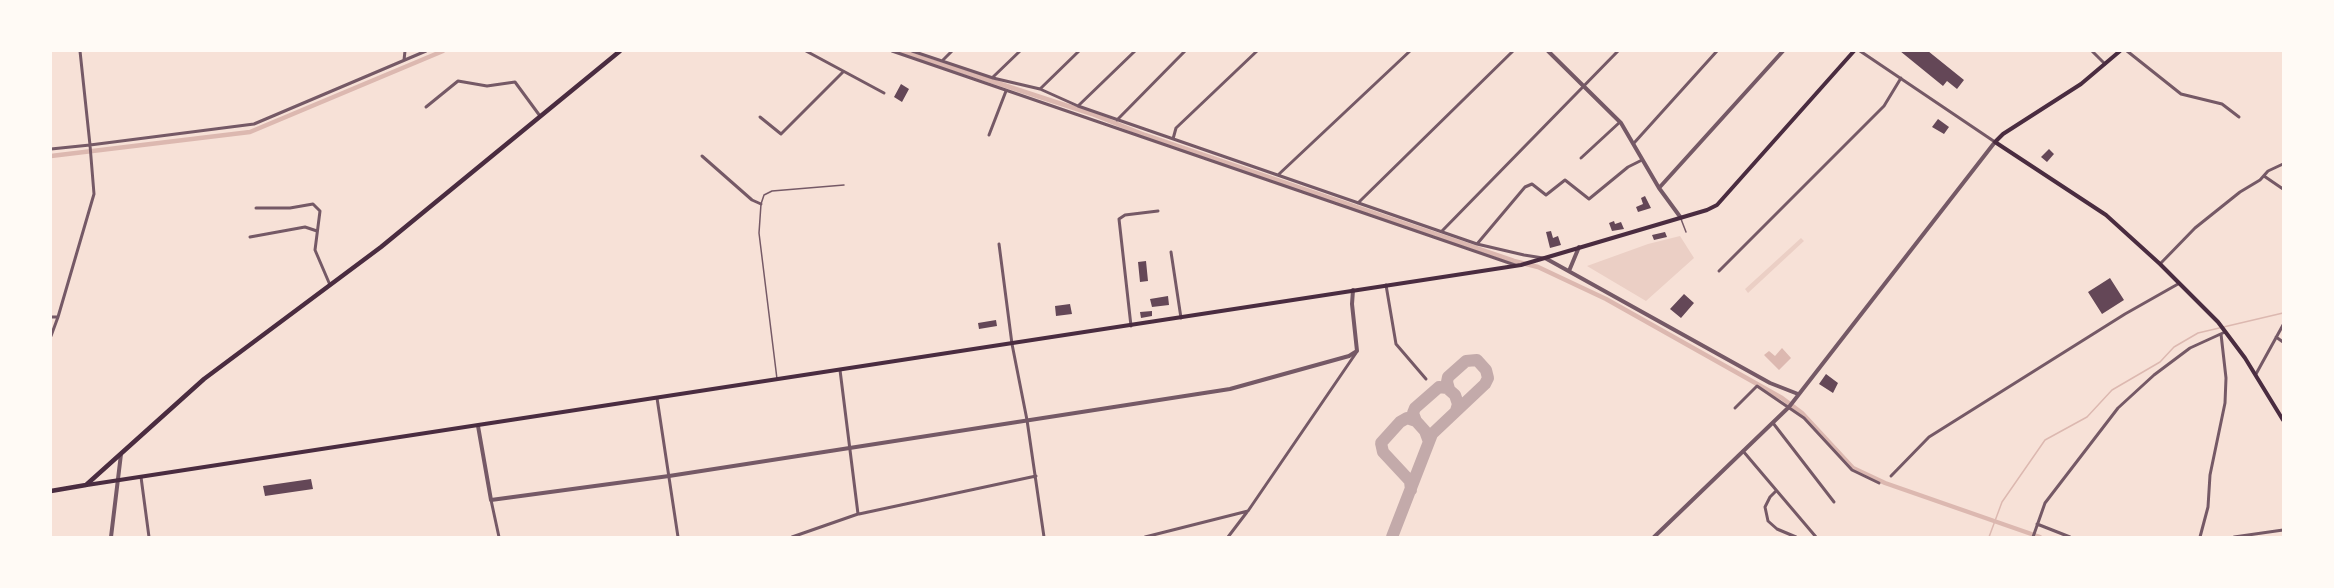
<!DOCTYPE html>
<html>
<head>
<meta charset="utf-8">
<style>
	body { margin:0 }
	#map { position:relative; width:2334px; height:588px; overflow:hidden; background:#f7e1d7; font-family:Ubuntu,sans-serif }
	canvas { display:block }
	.frame { position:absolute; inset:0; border:52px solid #fffaf5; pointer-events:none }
</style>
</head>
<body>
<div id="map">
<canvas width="2334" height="588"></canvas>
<div class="frame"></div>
</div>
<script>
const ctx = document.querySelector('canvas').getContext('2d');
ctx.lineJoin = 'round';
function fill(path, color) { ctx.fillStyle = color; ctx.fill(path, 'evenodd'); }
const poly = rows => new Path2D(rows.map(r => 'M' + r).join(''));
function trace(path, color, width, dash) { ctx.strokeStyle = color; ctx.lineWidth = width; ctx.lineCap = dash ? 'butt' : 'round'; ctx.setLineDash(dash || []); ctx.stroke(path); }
const green = poly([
	[1680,236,1694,258,1646,301,1587,266,1648,244],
	[1801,238,1804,241,1748,293,1745,289]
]);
const water = poly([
	[1782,348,1791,358,1779,370,1764,355,1769,351,1775,356]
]);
const stream = poly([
	[1989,537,2002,502,2045,440,2087,417,2112,390,2160,362,2174,347,2198,333,2283,313]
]);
const canal = poly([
	[900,51,1092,114,1145,135,1514,261,1538,267,1606,299,1782,398,1802,413,1853,468,1885,483,2040,537],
	[51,156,250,132,443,51]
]);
const taxiway = poly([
	[1416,421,1413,413,1415,408,1439,387,1447,388,1455,395,1458,404,1456,411],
	[1411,490,1410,481,1383,452,1381,443,1400,422,1407,418,1416,421,1425,431,1429,442],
	[1392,537,1432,434,1485,384,1488,378,1486,370,1477,360,1466,361,1448,377,1447,382,1449,389]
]);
const building = poly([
	[1900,51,1928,51,1964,80,1957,89,1947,81,1943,86],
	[901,84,909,89,902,102,894,97],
	[1938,119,1949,127,1944,134,1932,127],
	[2049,149,2054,154,2047,162,2041,157],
	[1645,196,1651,208,1638,212,1636,207,1643,204,1641,198],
	[1614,221,1615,224,1621,222,1624,229,1612,231,1609,223],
	[1551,231,1553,238,1558,236,1561,245,1550,248,1546,232],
	[1665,232,1667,237,1654,240,1652,235],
	[1146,261,1148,281,1140,282,1138,262],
	[2110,278,2124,300,2102,314,2088,292],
	[1684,294,1694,303,1681,318,1670,309],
	[1168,296,1169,305,1152,307,1150,299],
	[1070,304,1072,314,1056,316,1055,306],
	[1152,311,1152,316,1141,318,1140,312],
	[996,320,997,326,979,329,978,323],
	[1826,374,1838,383,1833,393,1819,384],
	[311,479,313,489,265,496,263,486]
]);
const service = poly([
	[1681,219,1686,232],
	[777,379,759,233,761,204,764,195,772,191,844,185]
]);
const minor = poly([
	[80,51,90,145,254,124,426,51],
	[806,51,884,93],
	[892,51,1515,265],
	[912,51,993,78,1040,89,1078,106,1477,244,1524,255,1543,258],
	[1860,51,1995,142],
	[2092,51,2105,64],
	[2127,51,2181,94,2222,104,2239,117],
	[404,60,405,51],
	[942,61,952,51],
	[993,77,1020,51],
	[1040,89,1079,51],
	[1078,106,1135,51],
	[426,107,458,81,487,86,515,82,540,116],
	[760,117,781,134,843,72],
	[1117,120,1185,51],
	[989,135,1006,91],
	[1173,139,1176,128,1257,51],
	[1634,143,1717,51],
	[51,149,90,145,94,194,58,317],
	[702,156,752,200,761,204],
	[1581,158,1620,122],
	[1278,175,1410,51],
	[2264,176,2283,189],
	[1358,203,1513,51],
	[256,208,290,208,313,204,320,211,315,250,330,285],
	[1442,231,1618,51],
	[250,237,305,227,317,231],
	[999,244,1012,344,1027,420,1044,537],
	[1477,244,1525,187,1532,184,1546,195,1565,180,1589,199,1628,167,1642,160],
	[1171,252,1181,318],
	[2160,264,2195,228,2240,192,2260,180,2268,171,2283,164],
	[1719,271,1884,106,1901,78],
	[1386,285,1396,344,1426,379],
	[51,317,58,317,51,336],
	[1131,326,1119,219,1125,215,1158,211],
	[2276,337,2283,342],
	[2256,374,2283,325],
	[657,398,678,537],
	[1735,408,1757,386,1804,418,1852,470,1879,483],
	[1773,423,1834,502],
	[1743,451,1816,537],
	[1891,476,1929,437,2125,314,2178,284],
	[141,477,149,537],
	[1776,491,1770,497,1765,507,1768,521,1777,529,1796,537],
	[491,500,499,537],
	[859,514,1036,476],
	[2037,524,2070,537],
	[792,537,858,514,840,370],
	[1145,537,1248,511,1356,353],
	[1228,537,1247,512],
	[2033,537,2045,503,2118,408,2154,375,2190,348,2225,332],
	[2200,537,2208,507,2210,475,2225,403,2226,378,2221,334],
	[2234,537,2283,530]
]);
const tertiary = poly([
	[1548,51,1621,123,1659,188,1681,218],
	[1659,188,1783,51],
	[1545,258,1770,383,1798,394],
	[1569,271,1579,247],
	[478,426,491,500,669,476,1230,389,1349,356,1357,351,1352,304,1353,290],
	[111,537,121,454],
	[1654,537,1789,407,1995,142]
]);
const secondary = poly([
	[2120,51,2081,84,2003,134,1995,142,2106,215,2160,264,2218,322,2245,358,2283,420],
	[87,485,1521,265,1707,210,1717,205,1854,51]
]);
const primary = poly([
	[51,491,86,485,204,379,381,247,620,51]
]);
fill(green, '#ebcfc5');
fill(water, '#dcb8b0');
trace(stream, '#dcb8b0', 1.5);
trace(canal, '#dcb8b0', 4.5);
trace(taxiway, '#c3aaaa', 12);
fill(building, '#644757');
trace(service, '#755966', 1.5);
trace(minor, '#755966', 3);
trace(tertiary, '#755966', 4);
trace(secondary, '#4a2c40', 4);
trace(primary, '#4a2c40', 4.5);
</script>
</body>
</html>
